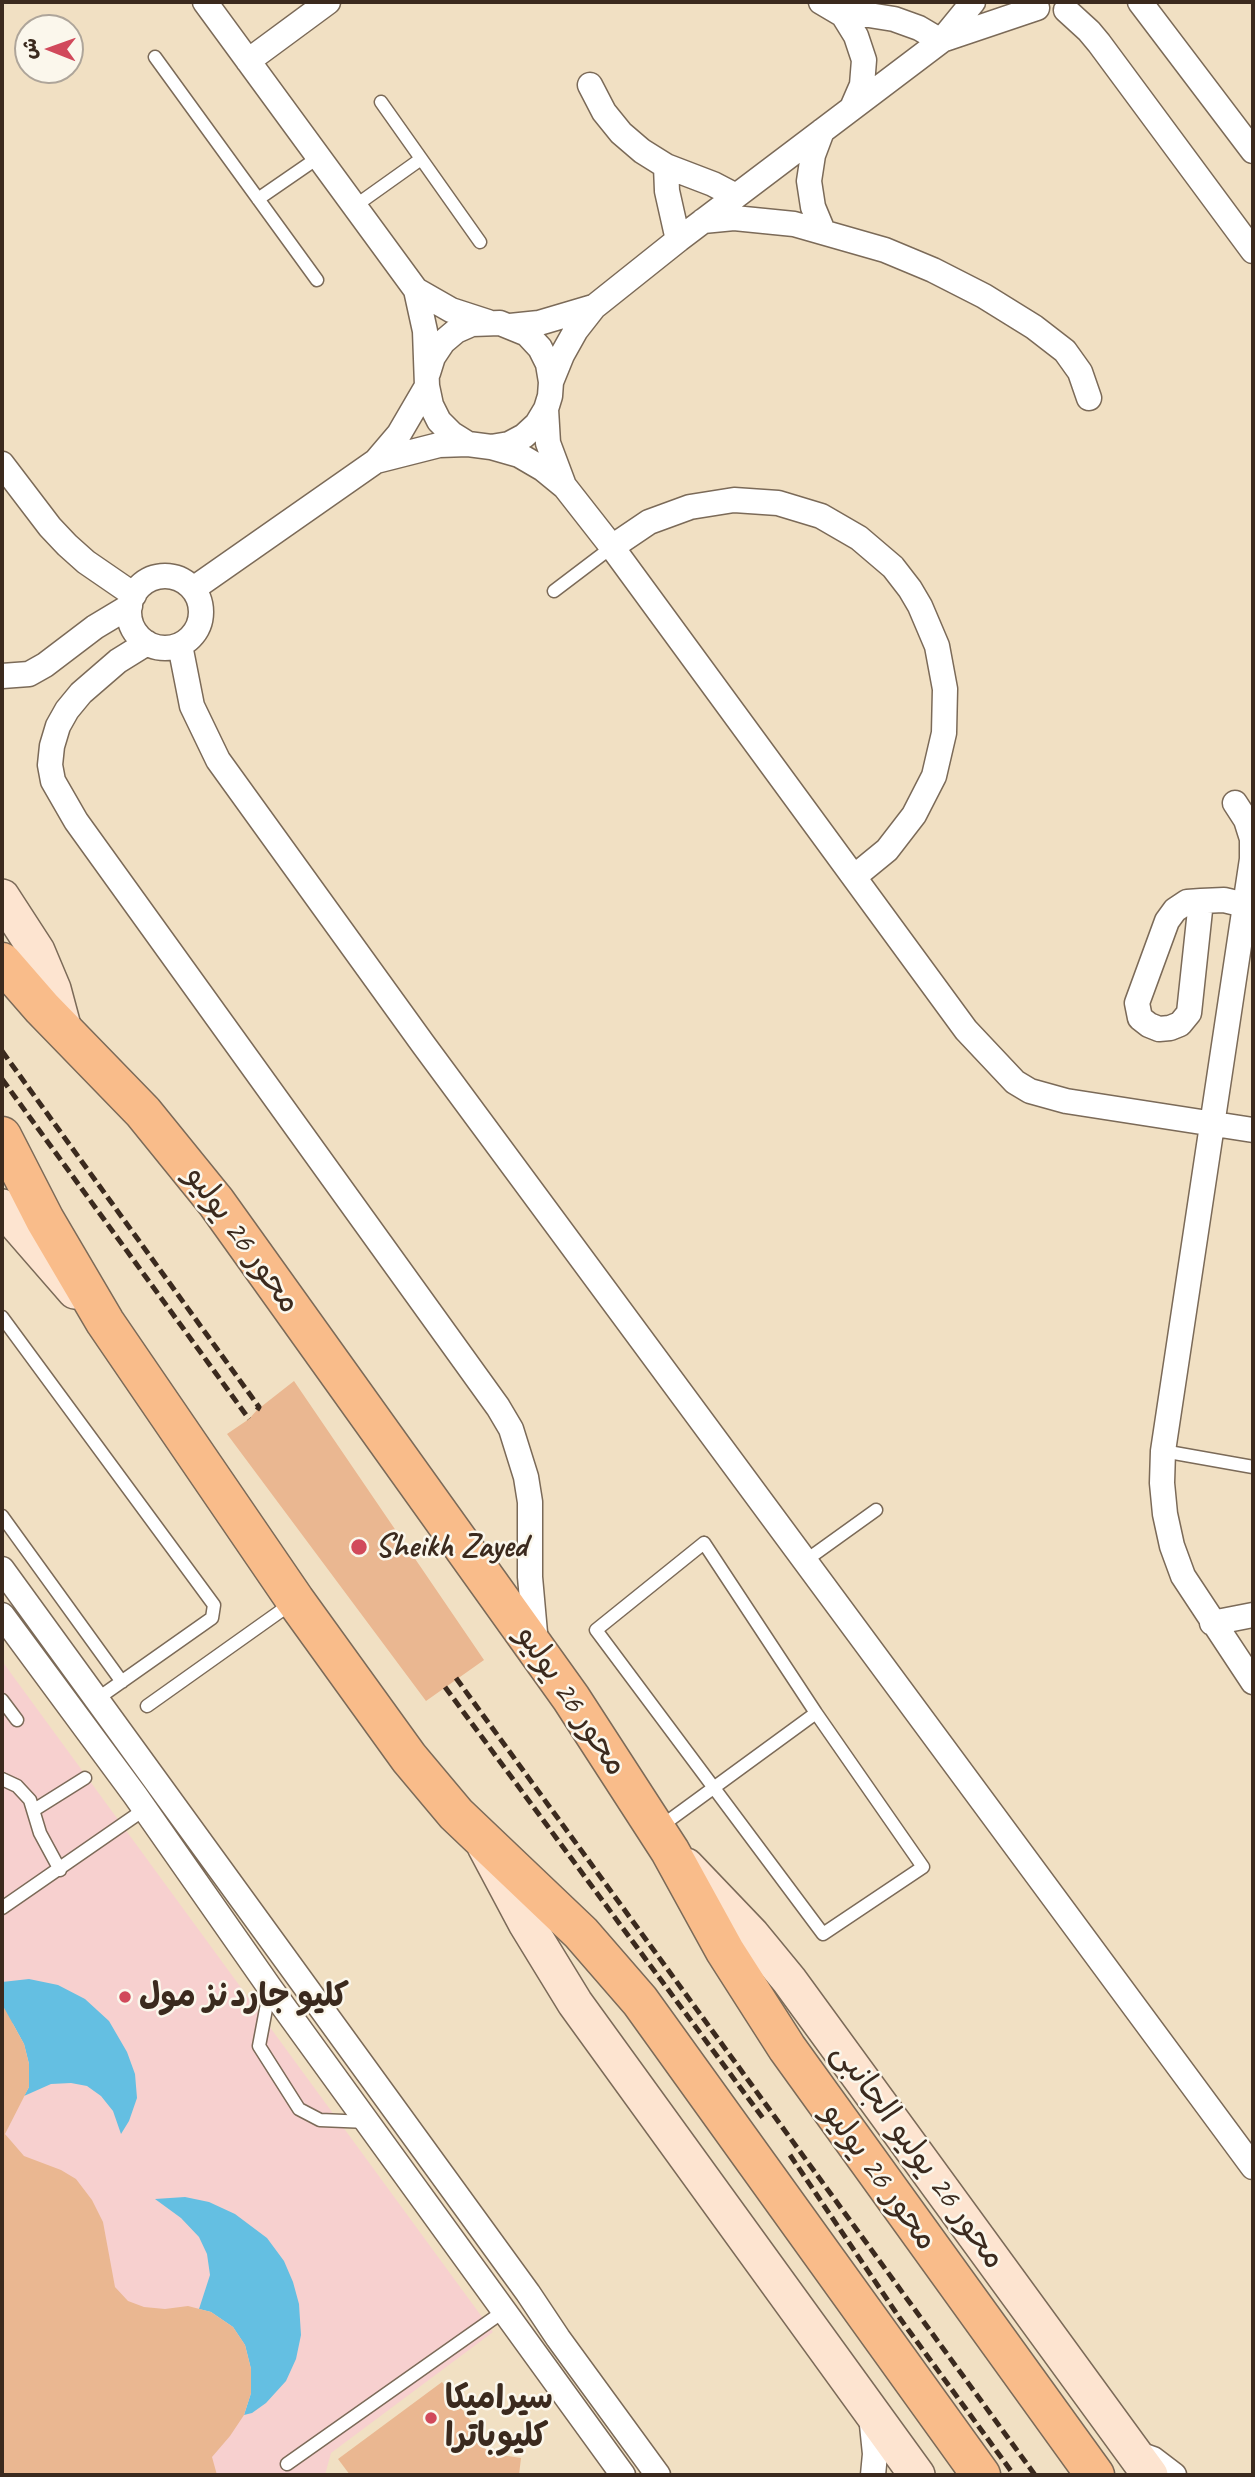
<!DOCTYPE html>
<html>
<head>
<meta charset="utf-8">
<style>
	body { margin:0 }
	#map { position:relative; width:1255px; height:2477px; overflow:hidden; background:#f1e0c3; font-family:Caveat,"Playpen Sans Arabic",sans-serif }
	canvas { display:block }
	.frame { position:absolute; inset:0; border:4px solid #3b2a1e; pointer-events:none }
	.north { position:absolute; left:14px; top:14px; width:70px; height:70px; box-sizing:border-box; background:#fbf7ec; border:2px solid #aea59a; border-radius:50%; rotate:271deg; font-size:19px; font-weight:700; line-height:28px; text-align:center; color:#3b2a1e }
	.north::after { content:''; display:block; margin:auto; width:24px; height:32px; background:#d1495b; clip-path:polygon(50% 0,100% 100%,50% 72%,0 100%) }
</style>
</head>
<body>
<div id="map">
<canvas width="1255" height="2477"></canvas>
<div class="frame"></div>
<div class="north">ش</div>
</div>
<script>
const ctx = document.querySelector('canvas').getContext('2d');
ctx.lineJoin = 'round';
function fill(path, color) { ctx.fillStyle = color; ctx.fill(path, 'evenodd'); }
const poly = rows => new Path2D(rows.map(r => 'M' + r).join(''));
function trace(path, color, width, dash) { ctx.strokeStyle = color; ctx.lineWidth = width; ctx.lineCap = dash ? 'butt' : 'round'; ctx.setLineDash(dash || []); ctx.stroke(path); }
function drawText(font, color, halo, rows, align = 'center') {
  ctx.font = font + ' Caveat,"Playpen Sans Arabic",sans-serif'; ctx.lineWidth = 5; ctx.setLineDash([]); ctx.textBaseline = 'middle'; ctx.strokeStyle = halo; ctx.fillStyle = color; for (const [text, x, y, turn = 0] of rows) {
    ctx.save(); ctx.translate(x, y); ctx.rotate((+turn || 0) * Math.PI / 180); ctx.textAlign = isNaN(turn) ? turn : align; if (halo) ctx.strokeText(text, 0, 0); ctx.fillText(text, 0, 0); ctx.restore();
  }
}
const built = poly([
	[2,1661,493,2332,331,2453,325,2475,2,2475]
]);
const water = poly([
	[29,1979,58,1985,85,1999,109,2021,127,2052,135,2074,137,2098,129,2121,121,2134,113,2111,101,2096,87,2086,71,2083,51,2084,24,2096,29,2087,29,2064,24,2044,13,2024,2,2014,2,1982],
	[185,2197,209,2202,235,2214,267,2238,284,2261,293,2282,299,2304,301,2335,296,2359,286,2381,266,2403,252,2413,244,2415,251,2393,251,2369,245,2345,233,2327,211,2312,199,2309,210,2275,207,2254,199,2237,181,2218,155,2199]
]);
const building = poly([
	[294,1381,484,1660,426,1701,227,1434,249,1419,257,1410],
	[2,2004,24,2044,29,2064,29,2087,5,2134,24,2156,61,2170,76,2179,92,2200,103,2222,115,2287,128,2301,144,2307,165,2309,188,2306,211,2312,233,2327,245,2345,251,2369,251,2393,244,2415,230,2436,212,2457,217,2475,2,2475],
	[442,2382,495,2454,521,2458,519,2475,350,2475,338,2459]
]);
const service = poly([
	[155,57,317,280],
	[381,102,480,242],
	[258,199,319,157],
	[355,206,421,159],
	[554,591,612,547],
	[2,1317,214,1605,212,1618,97,1699],
	[1163,1451,1253,1467],
	[2,1516,122,1682],
	[704,1543,816,1713,923,1867,823,1934,596,1630,704,1543],
	[805,1561,876,1510],
	[2,1700,17,1720],
	[147,1706,292,1603],
	[2,1779,17,1786,30,1800,40,1833,60,1870],
	[34,1810,85,1778],
	[660,1827,816,1713],
	[2,1908,145,1809],
	[270,1988,259,2046,299,2109,320,2120,368,2122],
	[287,2464,504,2311]
]);
const minor = poly([
	[205,2,416,290,425,331,427,386,431,405,439,421,452,434,468,444,491,447,509,444,524,436,537,424,546,409,550,396,551,382,548,364,540,348,527,334,500,323,472,324,456,331,443,342,433,357,428,373],
	[821,2,843,15,856,36,864,60,862,85,852,108],
	[1140,2,1253,151],
	[1066,10,1089,31,1099,43,1253,251],
	[843,15,869,15,894,19,919,28,941,41],
	[945,39,1037,8],
	[248,61,328,2],
	[590,85,604,112,621,133,642,151,666,166,713,184,736,196],
	[822,131,813,155,809,181,813,207,823,231],
	[666,166,667,191,678,240],
	[703,221,734,218,794,224,885,250,933,270,984,296,1034,327,1065,351,1080,372,1089,398],
	[416,290,451,310,488,322],
	[510,326,539,323,593,307],
	[551,382,562,355,576,330,594,307,678,240,941,41,973,2],
	[546,409,548,443,563,483],
	[491,447,519,455,543,469,565,487,612,547,966,1030,1015,1082,1030,1091,1066,1101,1253,1130],
	[376,461,439,445,468,444],
	[2,464,50,527,67,545,86,562,134,595],
	[612,547,649,522,690,507,734,500,778,503,821,516,859,538,893,567,910,589,920,606,937,646,945,689,944,733,934,776,914,815,887,850,854,877],
	'129 612a36 36 0 1 1 72 0a36 36 0 1 1-72 0Z',
	[193,589,376,461,399,434,427,386],
	[147,643,118,661,81,693,67,710,58,726,52,746,50,765,53,781,76,821,498,1407,511,1429,526,1477,530,1502,530,1577,536,1644],
	[180,645,192,706,218,760,423,1044,1253,2167],
	[2,676,29,674,45,665,95,627,130,606],
	[1235,803,1246,820,1252,839,1252,859,1163,1451,1162,1483,1165,1514,1172,1546,1183,1576,1253,1682],
	[1201,901,1189,1013,1180,1024,1170,1028,1159,1029,1149,1025,1140,1018,1137,1003,1167,921,1175,910,1187,902,1201,901,1224,900,1245,905],
	[2,1569,528,2293,558,2338,658,2475],
	[2,1615,135,1795,270,1988,623,2475],
	[1212,1623,1253,1615],
	[871,2415,875,2454,873,2475],
	[1136,2453,1153,2459,1174,2475]
]);
const secondary = poly([
	[2,897,37,951,53,989,64,1030],
	[2,1207,75,1291],
	[485,1846,526,1923,575,2003,917,2475],
	[686,1866,752,1935,789,1980,1150,2475]
]);
const trunk = poly([
	[2,962,42,1008,143,1112,216,1202,571,1698,670,1851,725,1951,787,2048,1095,2475],
	[2,1136,45,1220,105,1322,295,1600,409,1758,456,1814,581,1933,640,2001,981,2475]
]);
const rail = poly([
	[2,1051,259,1407,257,1410],
	[2,1079,249,1419],
	[456,1678,1035,2475],
	[445,1687,765,2121],
	[790,2155,899,2317,1014,2475]
]);
const markers = [
	[359,1547,9,"#d1495b"],
	[125,1997,7,"#d1495b"],
	[431,2418,7,"#d1495b"]
];
const streetNames = [
	["محور 26 يوليو",242,1240,54],
	["محور 26 يوليو",571,1701,56],
	["محور 26 يوليو الجانبى",918,2156,54],
	["محور 26 يوليو",879,2177,54]
];
const poiNames = [
	["Sheikh Zayed",375,1547],
	["كليو جاردنز مول",139,1997],
	["سيراميكا",445,2399],
	["كليوباترا",445,2437]
];
fill(built, '#f7d0cf');
fill(water, '#64bfe2');
fill(building, '#eab791');
trace(service, '#7b6a58', 15);
trace(minor, '#7b6a58', 27);
trace(secondary, '#7b6a58', 38);
trace(trunk, '#7b6a58', 41);
trace(service, '#fff', 12);
trace(minor, '#fff', 24);
trace(secondary, '#fde4d0', 35);
trace(trunk, '#f9bc8a', 38);
trace(rail, '#3b2a1e', 5, [10, 5]);
for (const [x, y, r, color] of markers) { const dot = new Path2D(); dot.arc(x, y, r, 0, 2 * Math.PI); ctx.fillStyle = color; ctx.fill(dot); trace(dot, '#fbf7ec', 2.5); }
drawText('33px', '#3b2a1e', '#fbf7ec', streetNames);
drawText('bold 33px', '#3b2a1e', '#fbf7ec', poiNames, 'left');
</script>
</body>
</html>
